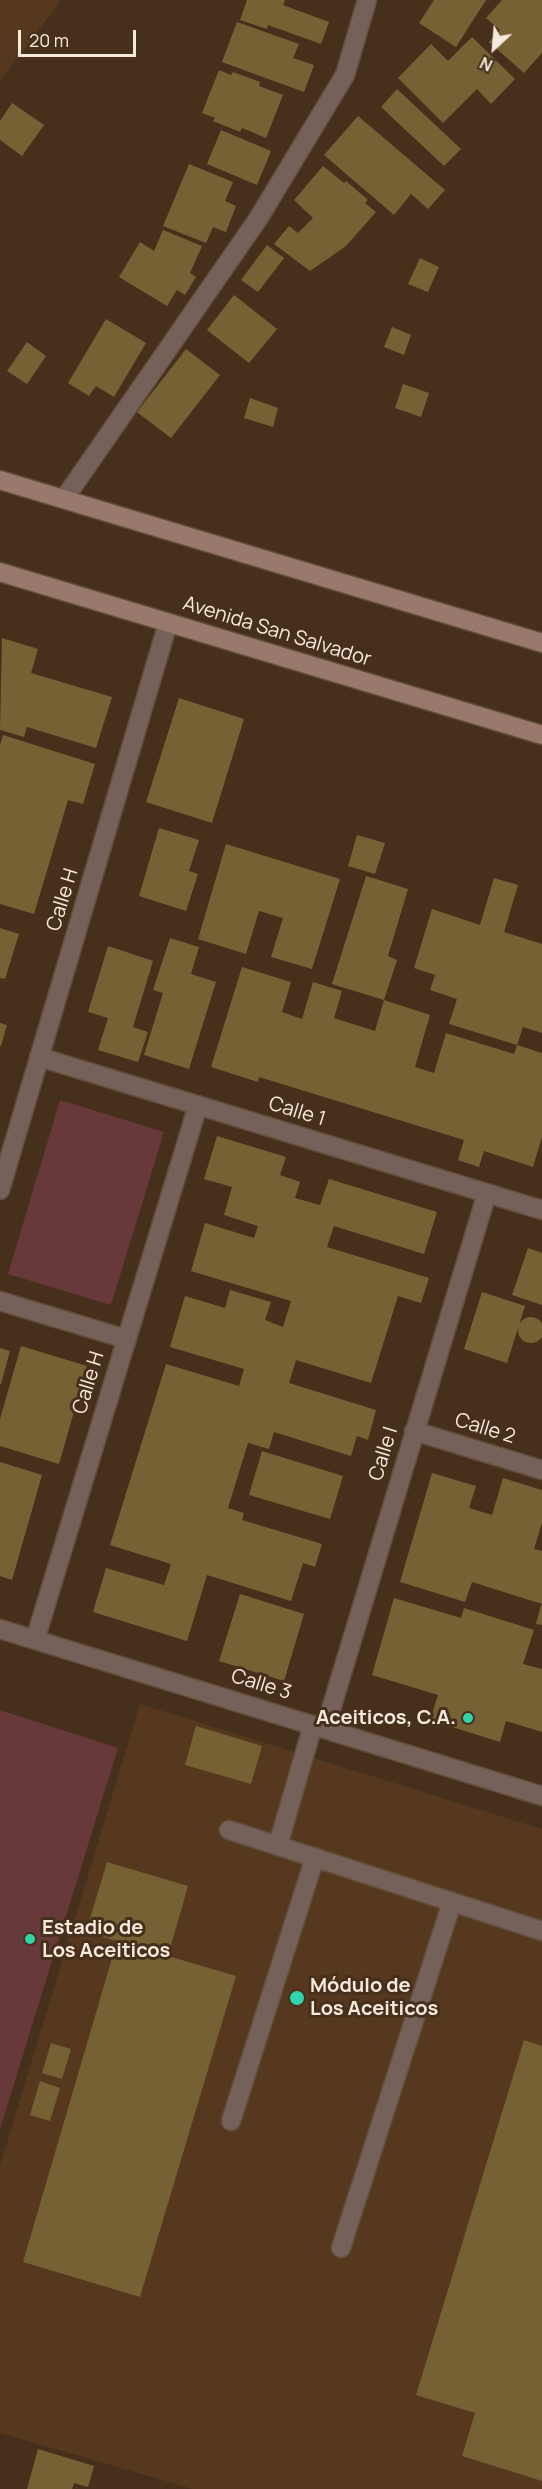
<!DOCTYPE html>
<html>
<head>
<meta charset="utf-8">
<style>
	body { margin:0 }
	#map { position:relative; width:542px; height:2489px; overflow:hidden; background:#47301b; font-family:Manrope,sans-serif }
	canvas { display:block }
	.north { position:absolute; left:464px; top:18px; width:60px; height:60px; -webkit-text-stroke:4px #47301b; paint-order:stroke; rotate:206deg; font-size:16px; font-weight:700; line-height:24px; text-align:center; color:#f8e9dd }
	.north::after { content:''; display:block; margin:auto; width:21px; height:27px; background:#f8e9dd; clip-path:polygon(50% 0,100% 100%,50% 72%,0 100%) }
	.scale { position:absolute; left:18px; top:30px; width:118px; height:27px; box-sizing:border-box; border:3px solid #f8e9dd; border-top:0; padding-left:8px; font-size:18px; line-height:21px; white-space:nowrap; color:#f8e9dd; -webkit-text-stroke:4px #47301b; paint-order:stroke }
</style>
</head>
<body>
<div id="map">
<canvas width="542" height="2489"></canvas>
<div class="north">N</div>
<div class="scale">20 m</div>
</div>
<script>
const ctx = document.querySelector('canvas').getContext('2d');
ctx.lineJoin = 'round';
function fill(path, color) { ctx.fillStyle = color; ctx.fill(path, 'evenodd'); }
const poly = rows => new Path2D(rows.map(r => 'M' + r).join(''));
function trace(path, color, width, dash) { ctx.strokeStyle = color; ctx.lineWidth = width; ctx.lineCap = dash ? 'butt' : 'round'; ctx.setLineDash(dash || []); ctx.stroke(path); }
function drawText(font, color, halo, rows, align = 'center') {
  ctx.font = font + ' Manrope,sans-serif'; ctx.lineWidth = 6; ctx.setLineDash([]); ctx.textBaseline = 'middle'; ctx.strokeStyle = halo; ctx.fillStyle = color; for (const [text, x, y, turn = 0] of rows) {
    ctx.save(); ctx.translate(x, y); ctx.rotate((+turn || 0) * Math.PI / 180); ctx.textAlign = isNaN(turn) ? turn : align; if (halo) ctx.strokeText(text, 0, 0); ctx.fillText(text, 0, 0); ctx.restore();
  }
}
const built = poly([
	[0,0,61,0,0,81],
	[140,1704,542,1829,542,2489,193,2489,0,2433,0,2166]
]);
const green = poly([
	[60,1100,164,1132,111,1305,8,1274],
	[0,1710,118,1748,0,2129]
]);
const building = poly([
	[247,0,285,0,283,5,329,22,321,44,268,25,267,29,240,20],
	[434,0,486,0,456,47,419,23],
	[502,0,542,0,542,53,524,73,489,42,500,30,486,18],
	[237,22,299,44,293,58,314,65,304,92,222,62],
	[472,37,515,79,491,104,477,89,443,123,398,78,431,44,448,61],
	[219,70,231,75,233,72,260,82,259,86,283,95,266,138,242,128,240,132,213,121,215,118,202,113],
	[397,89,461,149,444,166,381,107],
	[12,103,44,125,22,156,0,140,0,121],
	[358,116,445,190,428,209,411,194,394,215,324,155],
	[221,130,271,151,257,185,207,164],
	[189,164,233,182,225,201,236,206,226,232,213,227,206,243,163,226],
	[323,166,344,183,346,181,368,200,365,203,376,212,346,246,310,271,274,244,289,226,298,233,313,218,294,200],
	[163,230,202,246,190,273,196,277,185,295,177,290,167,306,119,277,140,242,154,251],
	[267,245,284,258,258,292,241,280],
	[420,258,439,267,428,292,408,284],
	[234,295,277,329,249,363,207,330],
	[106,319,146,343,114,397,96,386,89,396,68,383],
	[392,327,411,335,404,355,384,347],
	[27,342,46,356,27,384,7,371],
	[186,349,220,375,171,438,137,412],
	[403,384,429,393,421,417,395,408],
	[250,398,278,408,273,427,244,418],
	[2,638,38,649,31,673,112,697,96,748,27,727,24,737,0,730],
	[179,698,244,719,212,823,146,802],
	[3,735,95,764,83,804,68,800,34,914,0,904,0,745],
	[159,828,199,840,189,871,198,874,186,911,139,896],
	[357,835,385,843,375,874,348,866],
	[226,844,340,879,312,969,271,957,283,918,259,911,246,954,198,939],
	[366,876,408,889,388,956,397,960,384,1000,430,1015,415,1067,434,1073,446,1033,514,1054,517,1045,542,1053,542,1137,533,1167,484,1151,479,1167,458,1160,464,1140,259,1077,258,1082,211,1067,242,967,291,982,282,1012,302,1019,313,982,342,991,334,1018,375,1031,384,1000,332,984],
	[494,878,518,885,504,932,542,944,542,1033,523,1027,517,1045,449,1024,457,999,430,990,435,975,414,968,432,909,480,925],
	[0,928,19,934,5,979,0,978],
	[170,938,199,947,191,974,216,982,189,1069,144,1055,163,993,153,990],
	[108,946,153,961,133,1027,148,1032,138,1062,98,1050,108,1018,88,1012],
	[0,1023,7,1025,1,1046,0,1046],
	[217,1136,286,1157,280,1175,300,1182,295,1198,320,1205,329,1179,437,1212,424,1254,334,1226,327,1247,429,1278,421,1303,398,1296,371,1383,296,1360,289,1383,376,1410,368,1440,357,1436,351,1456,274,1432,269,1449,248,1443,228,1508,244,1513,242,1520,322,1544,315,1567,303,1563,291,1601,207,1575,187,1641,93,1612,106,1568,164,1585,171,1564,110,1545,166,1364,239,1386,244,1369,170,1347,185,1296,225,1308,230,1290,271,1302,265,1320,283,1327,291,1301,191,1271,205,1223,254,1238,258,1226,224,1215,232,1187,204,1179],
	[528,1248,542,1253,542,1305,512,1295],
	[482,1292,525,1306,507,1363,464,1349],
	'518 1330a13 13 0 1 1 26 0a13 13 0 1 1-26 0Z',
	[21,1346,87,1366,59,1464,0,1446,0,1419],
	[0,1348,10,1351,1,1384,0,1384],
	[262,1451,343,1476,330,1519,249,1495],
	[0,1462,42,1475,12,1580,0,1576],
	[432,1473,476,1486,469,1508,492,1515,503,1478,542,1490,542,1523,534,1549,542,1551,542,1604,472,1582,465,1602,400,1582],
	[240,1594,304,1614,284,1681,219,1661],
	[394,1598,461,1618,464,1608,534,1630,523,1664,542,1669,542,1732,506,1721,500,1742,430,1720,438,1695,372,1675],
	[541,1605,542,1605,542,1625,536,1624],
	[196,1726,262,1746,251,1784,185,1765],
	[107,1862,188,1886,168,1956,236,1976,140,2297,23,2262,117,1941,86,1932],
	[524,2040,542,2046,542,2481,462,2456,475,2413,416,2395],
	[51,2043,71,2049,62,2079,42,2073],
	[40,2081,60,2088,50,2121,30,2115],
	[38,2449,94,2466,88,2487,74,2483,72,2489,27,2489]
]);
const lane = poly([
	[229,1830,542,1931],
	[278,1845,313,1725],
	[231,2121,315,1857],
	[341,2248,452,1902]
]);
const street = poly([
	[64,499,258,219,345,75,367,0],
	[39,1057,542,1210],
	[0,1190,168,623],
	[0,1301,126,1339],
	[414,1431,542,1470],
	[0,1629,542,1796],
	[35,1640,198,1105],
	[325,1729,487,1193]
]);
const secondary = poly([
	[0,480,542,643],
	[0,572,542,735]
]);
const markers = [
	[468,1718,6,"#2fd4aa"],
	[30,1939,6,"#2fd4aa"],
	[297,1998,8,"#2fd4aa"]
];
const streetNames = [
	["Avenida San Salvador",277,632,17],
	["Calle H",63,900,-73],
	["Calle 1",297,1112,17],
	["Calle H",89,1383,-73],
	["Calle 2",485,1429,17],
	["Calle I",384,1454,-73],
	["Calle 3",261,1685,17]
];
const poiNames = [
	["Aceiticos, C.A.",456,1718,"right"],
	["Estadio de",42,1928],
	["Los Aceiticos",42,1951],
	["Módulo de",310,1986],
	["Los Aceiticos",310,2009]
];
fill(built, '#55381e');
fill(green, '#67393a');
fill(building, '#766135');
trace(lane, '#634e3a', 21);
trace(street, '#634e3a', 21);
trace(secondary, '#634e3a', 21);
trace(lane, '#76615a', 18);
trace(street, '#76615a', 18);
trace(secondary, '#9a796d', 18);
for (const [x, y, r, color] of markers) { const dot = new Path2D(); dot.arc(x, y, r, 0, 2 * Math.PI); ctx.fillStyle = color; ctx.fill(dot); trace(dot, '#47301b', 2); }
drawText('20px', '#f8e9dd', '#47301b', streetNames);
drawText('bold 20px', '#f8e9dd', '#47301b', poiNames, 'left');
</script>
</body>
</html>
